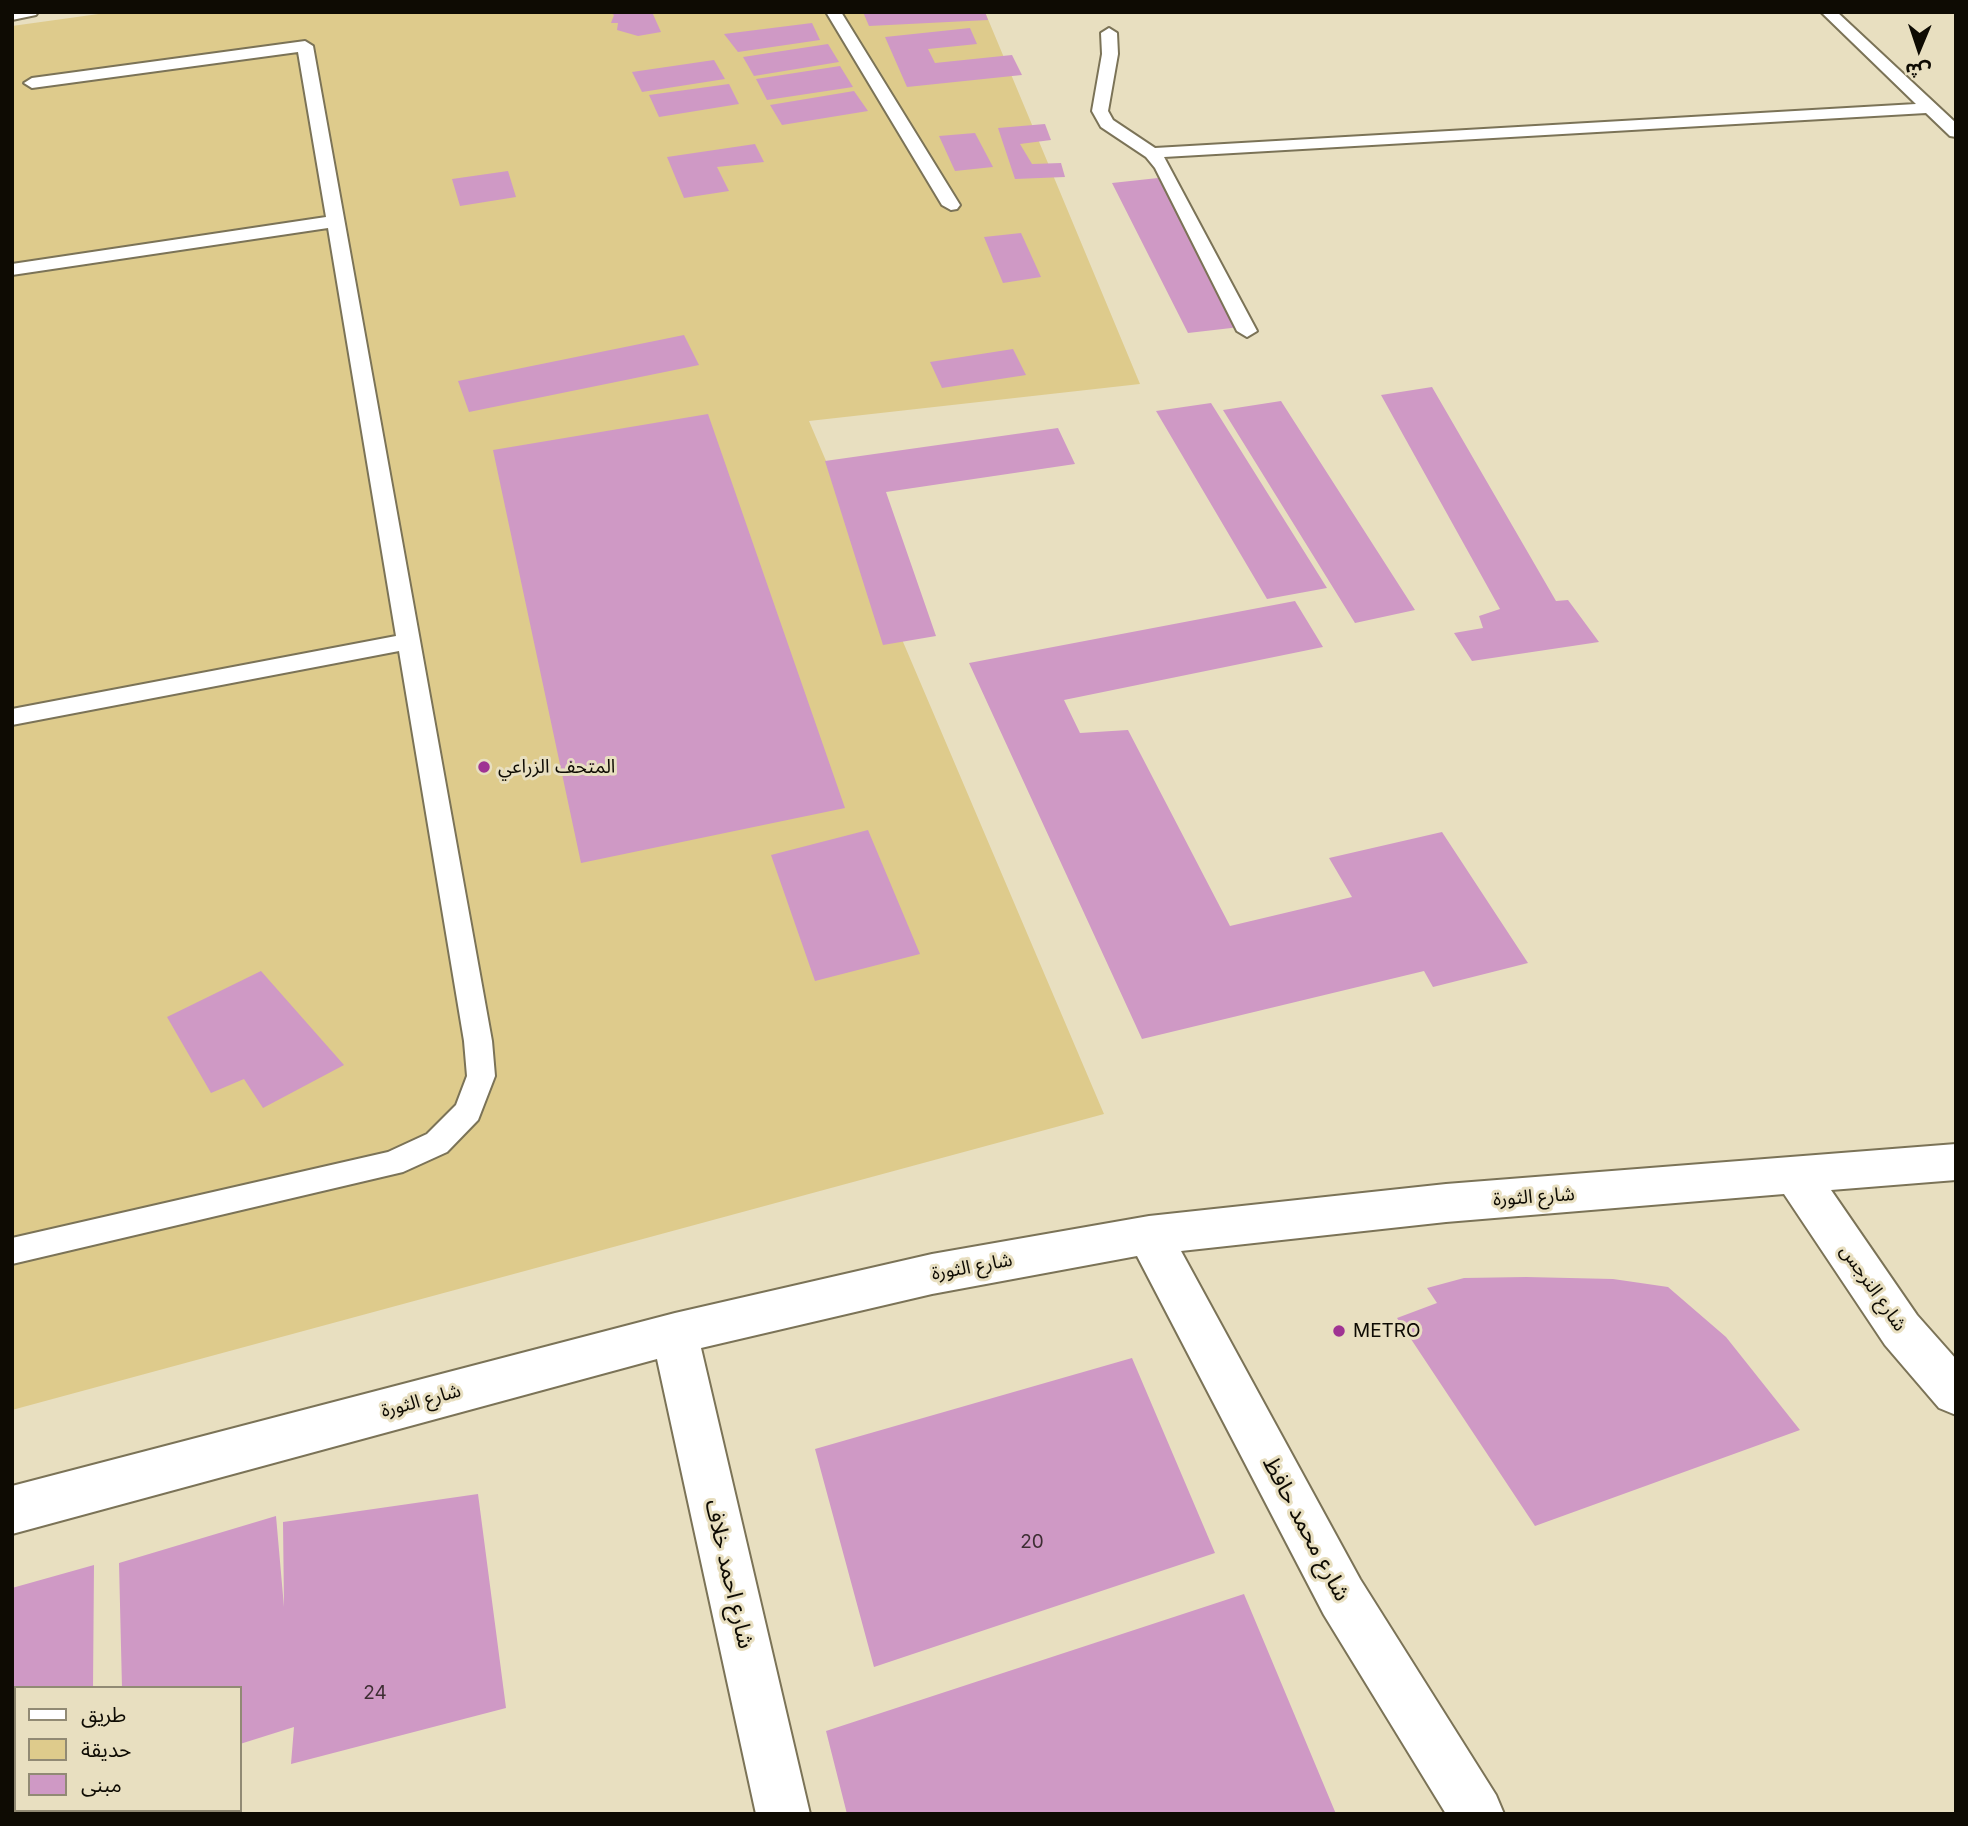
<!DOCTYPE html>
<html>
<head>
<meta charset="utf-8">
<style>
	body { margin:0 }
	#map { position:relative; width:1968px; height:1826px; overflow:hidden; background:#e8dfc0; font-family:Inter,"Noto Sans Arabic",sans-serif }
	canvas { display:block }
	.frame { position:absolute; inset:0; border:14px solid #0e0b03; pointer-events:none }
	.legend { position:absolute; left:14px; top:1686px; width:228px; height:126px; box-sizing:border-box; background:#e8dfc0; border:2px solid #918a74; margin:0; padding:9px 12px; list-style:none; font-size:21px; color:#0e0b03 }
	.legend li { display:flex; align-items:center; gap:14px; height:35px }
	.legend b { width:35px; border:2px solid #918a74 }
	.north { position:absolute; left:1884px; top:14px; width:70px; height:70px; -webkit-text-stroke:5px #e8dfc0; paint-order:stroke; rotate:182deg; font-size:19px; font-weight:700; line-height:28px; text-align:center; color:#0e0b03 }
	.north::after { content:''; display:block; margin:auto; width:24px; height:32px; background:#0e0b03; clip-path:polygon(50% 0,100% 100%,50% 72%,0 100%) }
</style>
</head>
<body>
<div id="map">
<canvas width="1968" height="1826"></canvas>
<div class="frame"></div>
<ul class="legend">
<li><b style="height:9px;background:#fff"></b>طريق</li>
<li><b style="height:19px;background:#decb8c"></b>حديقة</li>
<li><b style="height:19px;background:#cf99c5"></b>مبنى</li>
</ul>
<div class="north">ش</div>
</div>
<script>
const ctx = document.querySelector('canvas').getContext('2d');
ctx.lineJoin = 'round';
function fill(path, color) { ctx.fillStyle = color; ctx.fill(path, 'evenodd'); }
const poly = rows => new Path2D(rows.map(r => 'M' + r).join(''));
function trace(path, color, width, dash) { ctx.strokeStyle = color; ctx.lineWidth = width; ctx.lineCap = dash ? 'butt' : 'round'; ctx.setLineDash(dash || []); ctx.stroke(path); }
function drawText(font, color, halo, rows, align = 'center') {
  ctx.font = font + ' Inter,"Noto Sans Arabic",sans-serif'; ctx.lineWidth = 6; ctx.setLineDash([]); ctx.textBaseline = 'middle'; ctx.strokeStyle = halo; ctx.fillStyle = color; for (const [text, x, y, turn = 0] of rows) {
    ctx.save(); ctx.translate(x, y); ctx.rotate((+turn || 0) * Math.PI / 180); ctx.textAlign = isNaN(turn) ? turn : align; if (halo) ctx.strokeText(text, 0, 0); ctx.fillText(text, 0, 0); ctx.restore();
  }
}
const green = poly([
	[113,12,985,12,1140,384,809,421,1104,1114,12,1410,12,26]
]);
const building = poly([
	[609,12,652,12,661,32,638,36,617,30,618,23,611,23,614,15],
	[863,12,985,12,988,20,869,26],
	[812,23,820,40,738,52,724,34],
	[970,28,977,44,928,49,935,63,1012,55,1022,75,907,87,885,37],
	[828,44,839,62,754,76,743,57],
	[714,60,725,79,642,92,632,72],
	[840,66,853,87,767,100,756,79],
	[729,84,739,104,659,117,649,95],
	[854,91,868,111,782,125,770,105],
	[1045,124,1051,140,1020,144,1032,164,1061,163,1065,177,1015,179,998,128],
	[975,133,993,167,955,171,939,136],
	[755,144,764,162,717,167,729,191,684,198,667,157],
	[508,171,516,197,460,206,452,179],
	[1158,178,1240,327,1188,333,1112,183],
	[1021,233,1041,277,1003,283,984,237],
	[684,335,699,365,469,412,458,381],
	[1013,349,1026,375,942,388,930,362],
	[1432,387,1556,601,1568,600,1599,642,1472,661,1454,633,1483,628,1479,616,1500,609,1381,395],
	[1281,401,1415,610,1355,623,1223,410],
	[1211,403,1327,588,1267,599,1156,411],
	[708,414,845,808,581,863,493,450],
	[1058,428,1075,464,886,492,936,636,883,645,825,461],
	[1295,601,1323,647,1064,700,1080,733,1128,730,1230,926,1352,897,1329,858,1442,832,1528,963,1433,987,1424,971,1142,1039,969,663],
	[868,830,920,954,815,981,771,855],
	[261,971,344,1065,263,1108,244,1079,211,1093,167,1017],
	[1526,1277,1613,1279,1668,1287,1726,1337,1800,1430,1535,1526,1397,1318,1437,1303,1427,1288,1464,1278],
	[1132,1358,1215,1553,874,1667,815,1449],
	[478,1494,506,1708,291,1764,294,1727,240,1744,240,1688,122,1688,119,1563,276,1516,284,1607,283,1522],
	[94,1565,93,1688,16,1688,16,1798,12,1799,12,1588],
	[1244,1594,1336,1814,847,1814,826,1731]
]);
const service = poly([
	[12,12,38,12,36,15,12,20,12,12],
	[826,12,841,12,960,205,957,209,951,210,942,205,826,12],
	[1821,12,1837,12,1956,123,1956,137,1950,136,1926,113,1164,157,1257,331,1247,337,1237,331,1155,168,1146,157,1101,127,1092,111,1102,54,1101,33,1109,28,1117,33,1118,54,1108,111,1113,120,1155,148,1916,104,1821,12],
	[305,41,313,46,492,1041,495,1076,478,1120,447,1152,403,1172,12,1264,12,1238,388,1152,427,1134,456,1105,467,1076,464,1041,399,651,12,725,12,709,396,636,328,228,12,275,12,264,326,217,298,52,32,88,24,83,32,78,305,41]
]);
const minor = poly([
	[1956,1144,1956,1180,1831,1190,1917,1315,1956,1359,1956,1415,1939,1408,1885,1345,1784,1194,1446,1222,1181,1251,1360,1579,1496,1795,1504,1814,1446,1814,1324,1615,1137,1256,932,1294,701,1348,810,1814,756,1814,657,1359,12,1534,12,1486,675,1313,932,1254,1149,1216,1446,1184,1956,1144]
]);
const markers = [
	[484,767,7,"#9f3393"],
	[1339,1331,7,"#9f3393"]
];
const poiNames = [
	["المتحف الزراعي",498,767],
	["METRO",1353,1331]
];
const streetNames = [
	["شارع الثورة",1534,1197,-4],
	["شارع الثورة",972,1267,-10],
	["شارع النرجس",1873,1288,55],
	["شارع الثورة",421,1401,-15]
];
const nearNumbernames = [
	["20",1032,1542],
	["24",375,1693]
];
const nearStreetnames = [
	["شارع محمد حافظ",1306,1529,62],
	["شارع احمد خلاف",729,1574,77]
];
fill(green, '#decb8c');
fill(building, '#cf99c5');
trace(service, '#7b7357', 4);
trace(minor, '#7b7357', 4);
fill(service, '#fff');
fill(minor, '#fff');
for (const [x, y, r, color] of markers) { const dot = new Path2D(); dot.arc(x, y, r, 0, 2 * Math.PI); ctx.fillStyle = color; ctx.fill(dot); trace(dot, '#e8dfc0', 2.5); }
drawText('19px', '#0e0b03', '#e8dfc0', poiNames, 'left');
drawText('19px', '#0e0b03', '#e8dfc0', streetNames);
drawText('19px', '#3e2e34', null, nearNumbernames);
drawText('23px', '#0e0b03', '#e8dfc0', nearStreetnames);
</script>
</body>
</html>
